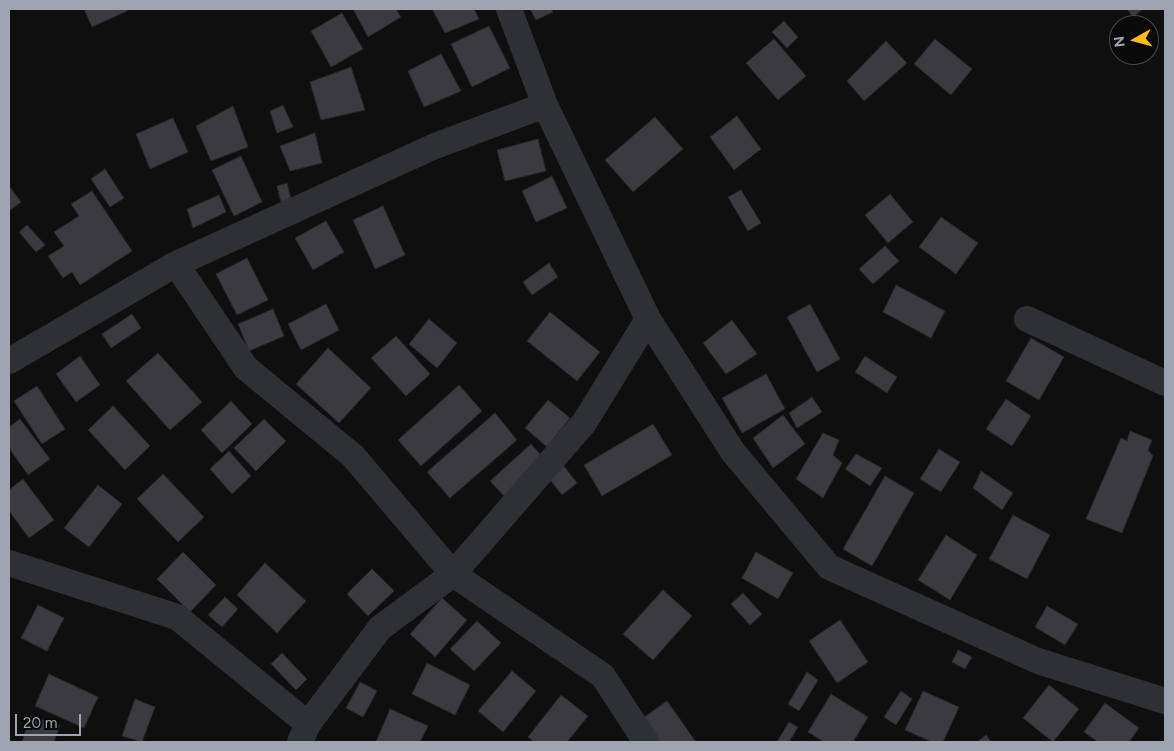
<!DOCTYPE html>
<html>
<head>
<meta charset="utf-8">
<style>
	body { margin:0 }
	#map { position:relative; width:1174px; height:751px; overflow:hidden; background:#0f0f10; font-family:Figtree,sans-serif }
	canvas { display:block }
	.frame { position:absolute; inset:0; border:10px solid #9ea4b2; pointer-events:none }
	.north { position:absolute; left:1109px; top:15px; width:50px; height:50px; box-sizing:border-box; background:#0a0a0b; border:1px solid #45484e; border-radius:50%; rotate:263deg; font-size:14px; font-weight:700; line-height:20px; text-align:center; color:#9ea4b2 }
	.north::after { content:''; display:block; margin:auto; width:18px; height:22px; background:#ffbc18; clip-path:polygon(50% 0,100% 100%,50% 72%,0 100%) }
	.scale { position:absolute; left:15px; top:714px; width:66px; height:22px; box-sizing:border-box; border:2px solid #9ea4b2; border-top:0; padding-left:6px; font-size:15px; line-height:18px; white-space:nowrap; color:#9ea4b2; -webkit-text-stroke:4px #0a0a0b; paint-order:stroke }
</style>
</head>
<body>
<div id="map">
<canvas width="1174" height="751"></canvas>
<div class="frame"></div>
<div class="north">N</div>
<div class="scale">20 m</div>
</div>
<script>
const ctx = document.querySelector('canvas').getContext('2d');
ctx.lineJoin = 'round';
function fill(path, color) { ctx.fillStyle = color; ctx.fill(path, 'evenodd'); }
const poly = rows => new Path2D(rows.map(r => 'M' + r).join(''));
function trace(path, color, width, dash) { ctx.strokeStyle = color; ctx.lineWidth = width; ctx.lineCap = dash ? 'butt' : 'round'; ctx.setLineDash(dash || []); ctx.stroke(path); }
const building = poly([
	[84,9,126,9,127,11,92,27,84,9],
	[353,9,396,9,401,17,368,37,353,9],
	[432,9,474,9,479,19,445,33,432,9],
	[530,9,551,9,553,12,536,20,530,9],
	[1127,9,1143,9,1133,17,1127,9],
	[342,13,363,49,331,67,311,31,342,13],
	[784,21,798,37,787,48,772,32,784,21],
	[489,26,510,68,472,87,451,44,489,26],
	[774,39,806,76,778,100,746,63,774,39],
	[935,39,972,69,951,95,914,64,935,39],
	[886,41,907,63,864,101,847,81,886,41],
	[441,54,461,91,424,107,408,71,441,54],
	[351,67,365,110,321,120,310,82,351,67],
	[283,105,293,127,277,133,270,111,283,105],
	[233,106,248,147,211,161,196,126,233,106],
	[737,116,761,149,734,170,710,137,737,116],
	[655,117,683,149,633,192,605,160,655,117],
	[173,118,188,152,150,169,136,134,173,118],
	[315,133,322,163,290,171,280,146,315,133],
	[538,139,546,171,505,181,497,150,538,139],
	[241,156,262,202,234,216,212,170,241,156],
	[105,169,124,198,110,207,91,179,105,169],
	[552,176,567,208,536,222,522,191,552,176],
	[287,183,291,199,281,202,277,186,287,183],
	[9,186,21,202,9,211,9,186],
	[741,190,761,223,748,231,728,197,741,190],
	[92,191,132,251,80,285,72,272,63,278,48,256,64,246,54,232,79,216,71,204,92,191],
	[890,194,913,222,888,243,865,215,890,194],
	[219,195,226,212,193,228,187,209,219,195],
	[383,206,405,255,375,269,353,220,383,206],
	[941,217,978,243,956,274,919,247,941,217],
	[326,221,344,252,313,270,295,238,326,221],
	[27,225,45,245,36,252,19,232,27,225],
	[885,246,899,261,873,284,859,269,885,246],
	[247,258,268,300,237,315,216,274,247,258],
	[549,263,558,277,532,295,523,282,549,263],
	[896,285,945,311,931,338,883,312,896,285],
	[326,304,339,330,301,350,288,324,326,304],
	[810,304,840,359,817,372,787,317,810,304],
	[273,309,284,336,249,351,238,324,273,309],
	[550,312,600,352,577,381,527,341,550,312],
	[132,314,141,328,111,348,102,334,132,314],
	[429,319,457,343,437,368,409,344,429,319],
	[732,320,757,354,726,374,703,343,732,320],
	[396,336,430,374,406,396,371,358,396,336],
	[1031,338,1064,357,1039,400,1006,381,1031,338],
	[328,348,371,388,339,423,296,384,328,348],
	[158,353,202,402,170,430,126,381,158,353],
	[80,356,100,385,76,402,56,374,80,356],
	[865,356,897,377,887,393,855,372,865,356],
	[766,374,785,409,742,433,722,398,766,374],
	[459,385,482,411,421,466,398,440,459,385],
	[37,386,65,429,42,444,14,401,37,386],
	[812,397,822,412,797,428,789,413,812,397],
	[1006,399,1031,416,1012,446,986,429,1006,399],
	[548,400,570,418,547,447,525,428,548,400],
	[231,401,252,424,222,453,201,430,231,401],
	[113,406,150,446,125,470,88,430,113,406],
	[495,413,517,440,450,498,427,472,495,413],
	[783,415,805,444,773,468,753,438,783,415],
	[20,419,50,459,28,475,9,448,9,427,20,419],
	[264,419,286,441,256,471,234,448,264,419],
	[653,424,672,455,602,496,584,465,653,424],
	[1130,431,1152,440,1148,450,1153,456,1122,533,1086,519,1121,438,1127,441,1130,431],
	[823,433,839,440,833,455,842,463,823,498,796,479,823,433],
	[531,444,547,462,506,498,490,481,531,444],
	[939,449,960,462,941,492,920,479,939,449],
	[229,451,251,476,232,494,210,469,229,451],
	[856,454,882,468,870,486,845,469,856,454],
	[563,465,577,483,562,495,548,477,563,465],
	[981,471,1013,493,1002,510,973,488,981,471],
	[163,474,204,517,178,542,137,499,163,474],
	[885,476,914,493,872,566,843,549,885,476],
	[23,479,54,520,29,538,9,511,9,490,23,479],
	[98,485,122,504,89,547,64,528,98,485],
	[1013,515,1050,535,1027,579,989,559,1013,515],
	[946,535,977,555,950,600,918,580,946,535],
	[183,552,216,585,190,612,157,579,183,552],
	[756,552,793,573,778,599,742,578,756,552],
	[265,563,306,601,277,633,237,595,265,563],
	[372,569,394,591,368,616,347,594,372,569],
	[663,590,692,616,653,660,623,634,663,590],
	[743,593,762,614,750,625,731,604,743,593],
	[225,597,238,609,222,627,208,615,225,597],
	[442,598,467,620,435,657,410,634,442,598],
	[38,605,64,618,47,651,21,638,38,605],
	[1047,606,1078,624,1065,645,1035,627,1047,606],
	[840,620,868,662,837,683,809,641,840,620],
	[477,621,501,643,474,671,450,649,477,621],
	[958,650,972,657,965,669,952,662,958,650],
	[282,653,307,679,296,690,271,664,282,653],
	[427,663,470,685,455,715,412,694,427,663],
	[512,671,536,691,503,732,478,711,512,671],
	[807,672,818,680,799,711,788,704,807,672],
	[49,674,98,697,84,728,35,706,49,674],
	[360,682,377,691,363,717,346,708,360,682],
	[1049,685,1079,709,1053,742,1023,718,1049,685],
	[901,691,912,699,896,725,884,717,901,691],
	[923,691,959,707,943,742,932,742,905,730,923,691],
	[831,694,868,717,853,742,824,742,808,732,831,694],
	[561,695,588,716,567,742,534,742,528,737,561,695],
	[135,699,155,707,142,742,122,736,135,699],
	[667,701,696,742,658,742,642,719,667,701],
	[1105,703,1139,728,1129,742,1098,742,1084,732,1105,703],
	[390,709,428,726,420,742,376,742,390,709],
	[30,716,60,725,54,742,22,742,30,716],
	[789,722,798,727,789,742,777,742,789,722],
	[986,735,991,742,977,742,986,735]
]);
const minor = poly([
	[509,9,545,105,648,319,733,452,829,567,1038,661,1165,701],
	[176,264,246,368,353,456,453,574,603,676,646,742],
	[1027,319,1165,383],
	[9,361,176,264,435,146,545,105],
	[9,563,177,617,308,724],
	[300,742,308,724,380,628,453,574,584,423,648,319]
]);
fill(building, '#3a3a40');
trace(building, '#29282c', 1);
trace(minor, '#2f3035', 26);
</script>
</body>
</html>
